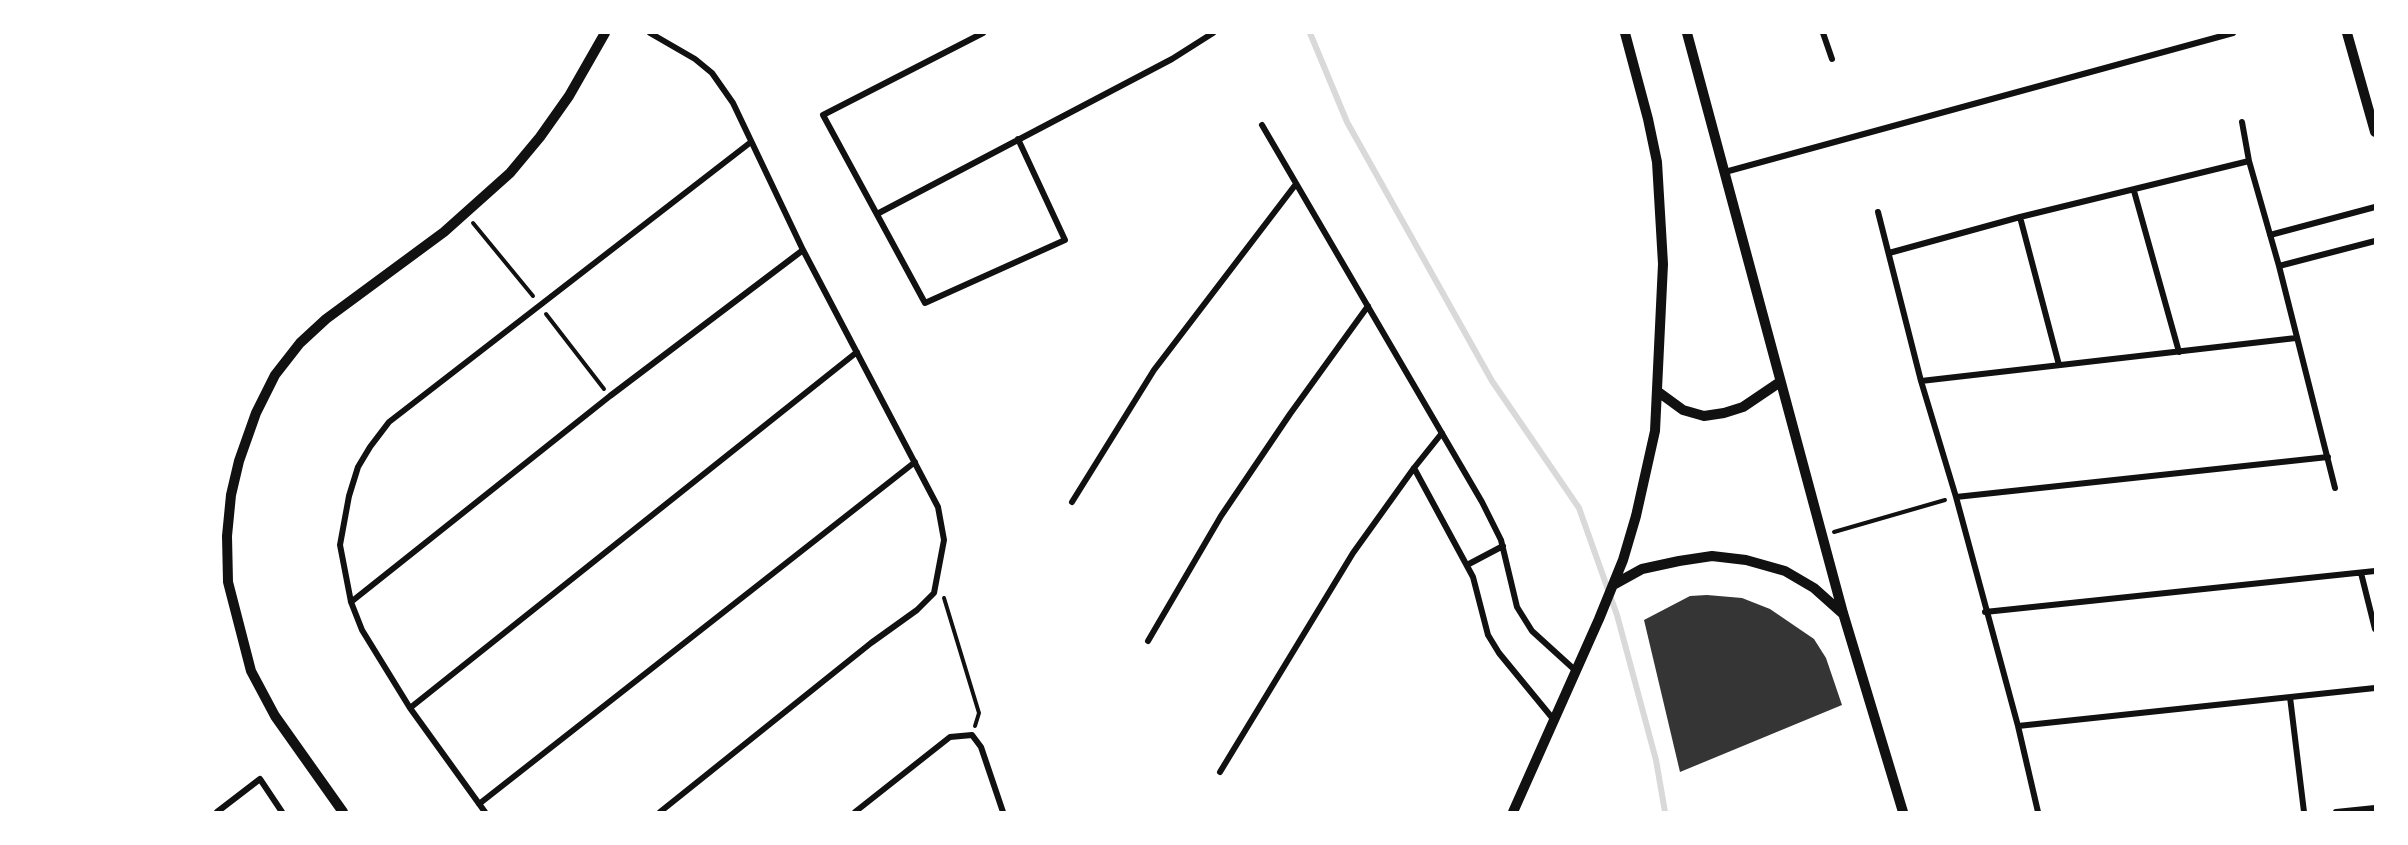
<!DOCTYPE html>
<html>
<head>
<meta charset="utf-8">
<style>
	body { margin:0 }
	#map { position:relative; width:2408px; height:845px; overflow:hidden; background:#fff; font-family:Lato,sans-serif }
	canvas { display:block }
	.frame { position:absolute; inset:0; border:34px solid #fff; pointer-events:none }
</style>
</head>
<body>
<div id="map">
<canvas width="2408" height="845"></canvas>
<div class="frame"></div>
</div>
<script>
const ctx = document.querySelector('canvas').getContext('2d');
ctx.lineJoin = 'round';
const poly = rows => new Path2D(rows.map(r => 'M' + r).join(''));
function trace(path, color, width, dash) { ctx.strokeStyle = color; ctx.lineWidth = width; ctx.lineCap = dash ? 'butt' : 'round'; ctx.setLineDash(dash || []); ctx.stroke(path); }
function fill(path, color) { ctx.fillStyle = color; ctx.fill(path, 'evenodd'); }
const stream = poly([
	[1310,33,1347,122,1492,381,1579,508,1617,615,1656,760,1665,812]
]);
const building = poly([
	[1707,595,1742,598,1770,609,1814,639,1826,658,1842,705,1680,772,1644,620,1690,596]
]);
const path = poly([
	[473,223,533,296],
	[546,314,604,389],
	[1834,532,1945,500],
	[944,598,979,713,975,726]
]);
const minor = poly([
	[650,33,695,59,712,73,733,103,803,250,938,507,944,540,934,593,917,610,871,643,660,812],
	[983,33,823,115,925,303,1065,240,1018,139],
	[1823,33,1832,59],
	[2242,122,2249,161,2279,266,2335,488],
	[1262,125,1482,502,1501,540,1517,607,1532,631,1576,671],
	[1725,172,2233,33],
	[2134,191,2179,352],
	[1878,212,1921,381,1956,497,2018,726,2038,812],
	[877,214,1172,59,1213,33],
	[2020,217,2059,365],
	[2270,235,2375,207],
	[1889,253,2020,217,2249,161],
	[2279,266,2375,241],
	[1921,381,2296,338],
	[1414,468,1473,577,1488,635,1499,653,1554,720],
	[1956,497,2328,457],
	[1072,502,1154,370,1296,184],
	[1467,565,1503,546],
	[2361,573,2375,629],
	[351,602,610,396,803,250],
	[1985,612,2375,571],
	[1148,641,1221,516,1290,414,1368,306],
	[2290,697,2304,812],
	[410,708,857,352],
	[2018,726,2375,688],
	[1220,772,1353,553,1414,468,1442,433],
	[479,804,915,462],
	[217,812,260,779,282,812],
	[485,812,410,708,362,630,351,602,340,545,349,496,358,467,370,447,389,422,751,142],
	[855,812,950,737,972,735,981,747,1003,812],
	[2336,812,2375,808]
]);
const tertiary = poly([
	[1687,33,1843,613,1903,812],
	[2347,33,2375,132],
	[1657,391,1683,410,1704,416,1724,413,1743,407,1780,382],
	[1613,585,1642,569,1679,561,1712,556,1746,560,1785,571,1814,588,1842,613],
	[343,812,275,716,251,671,228,582,227,536,231,495,239,461,256,413,275,375,300,343,326,319,444,232,510,173,540,137,569,96,605,33],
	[1513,812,1599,619,1623,560,1636,516,1655,431,1663,264,1657,162,1648,119,1625,33]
]);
trace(stream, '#d9d9d9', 6);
fill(building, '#353535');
trace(path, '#111', 4);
trace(minor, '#111', 6);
trace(tertiary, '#111', 10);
</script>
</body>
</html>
